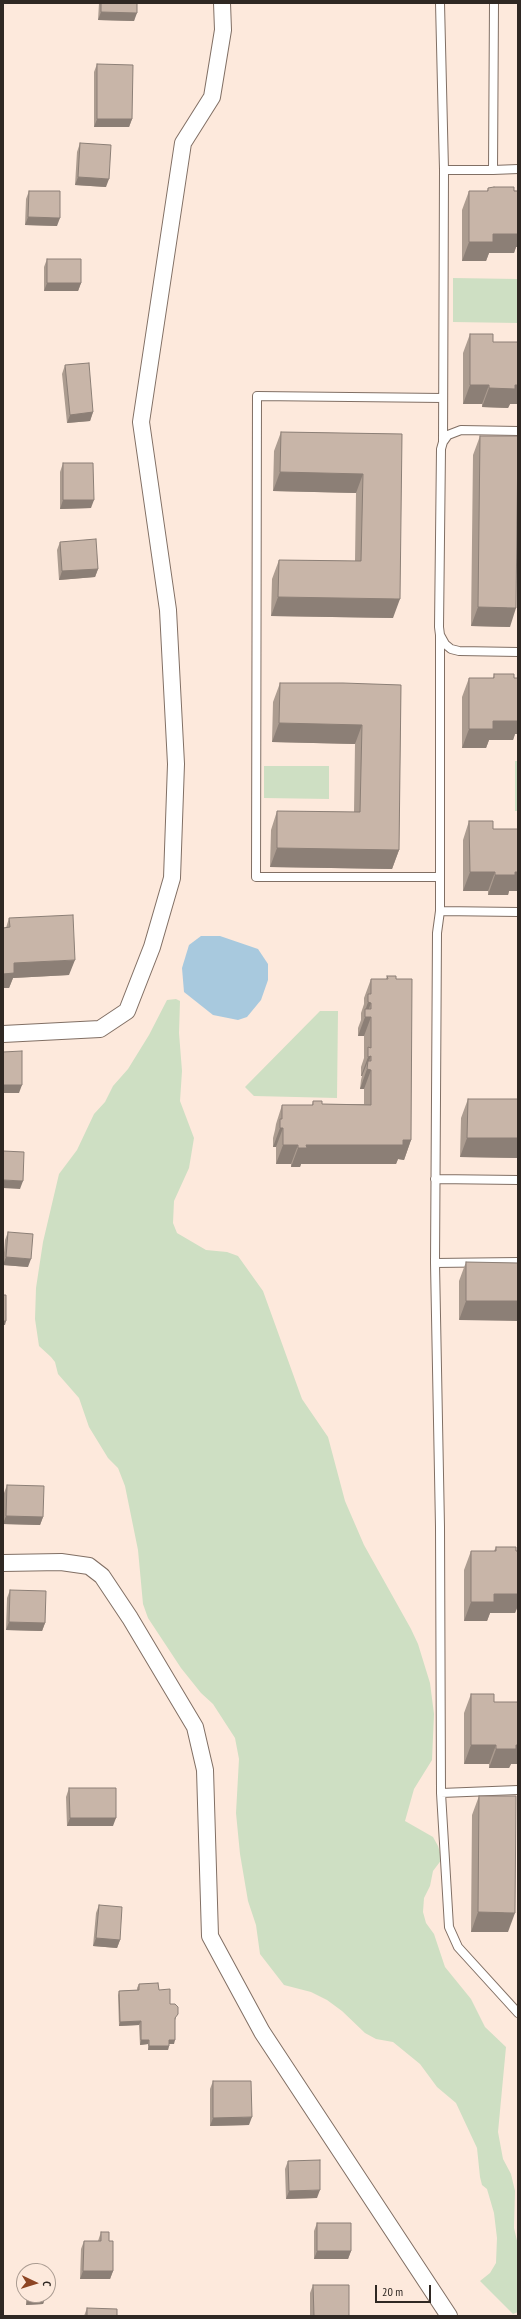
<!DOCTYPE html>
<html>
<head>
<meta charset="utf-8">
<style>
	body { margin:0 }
	#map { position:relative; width:521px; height:2319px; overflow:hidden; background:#fde9dc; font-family:"PT Sans Narrow",sans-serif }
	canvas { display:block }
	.frame { position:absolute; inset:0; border:4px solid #2f2823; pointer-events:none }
	.north { position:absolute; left:16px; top:2263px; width:40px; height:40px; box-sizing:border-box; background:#fde9dc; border:1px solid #ab9c92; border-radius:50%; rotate:94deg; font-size:11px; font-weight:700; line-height:16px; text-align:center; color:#2f2823 }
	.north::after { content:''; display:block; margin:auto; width:14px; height:18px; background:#8d4524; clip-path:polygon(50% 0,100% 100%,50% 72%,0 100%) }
	.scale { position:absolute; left:375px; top:2285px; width:56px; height:18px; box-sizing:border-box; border:2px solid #2f2823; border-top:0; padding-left:5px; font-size:12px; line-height:14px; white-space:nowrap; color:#2f2823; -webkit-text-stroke:3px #fde9dc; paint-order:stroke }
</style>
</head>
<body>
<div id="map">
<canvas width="521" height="2319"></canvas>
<div class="frame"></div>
<div class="north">С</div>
<div class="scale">20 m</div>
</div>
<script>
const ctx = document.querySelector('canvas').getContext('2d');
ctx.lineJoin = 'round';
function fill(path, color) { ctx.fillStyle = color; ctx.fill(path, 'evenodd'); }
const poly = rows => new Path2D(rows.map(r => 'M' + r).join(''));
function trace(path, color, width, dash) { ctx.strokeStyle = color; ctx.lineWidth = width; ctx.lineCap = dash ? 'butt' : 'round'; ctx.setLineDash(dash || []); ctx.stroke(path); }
const green = poly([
	[453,278,518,279,518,323,453,322],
	[515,761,518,761,518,811,515,811],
	[264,766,329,766,329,799,264,798],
	[176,999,180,1001,179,1033,182,1071,180,1101,194,1138,189,1168,174,1201,173,1223,177,1233,206,1250,227,1252,238,1256,263,1291,302,1399,328,1437,345,1501,364,1545,411,1629,418,1644,430,1683,434,1714,432,1760,414,1789,405,1821,433,1837,438,1846,442,1859,433,1871,430,1886,424,1898,423,1912,426,1923,434,1934,445,1967,471,1999,485,2027,506,2047,498,2132,503,2159,511,2174,515,2191,514,2228,518,2245,518,2312,513,2314,480,2281,490,2273,496,2263,497,2238,494,2213,487,2189,482,2185,480,2177,477,2148,456,2103,437,2087,420,2064,393,2042,376,2039,365,2033,342,2011,327,2000,311,1992,284,1985,260,1954,256,1925,248,1901,240,1854,236,1813,239,1759,235,1738,213,1704,201,1693,181,1668,148,1618,143,1604,138,1550,125,1486,118,1468,108,1458,89,1427,79,1398,58,1374,55,1362,51,1357,39,1346,35,1319,36,1288,43,1242,59,1174,77,1150,94,1114,105,1102,113,1086,128,1069,149,1035,167,1000],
	[320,1011,338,1011,337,1098,254,1096,245,1087]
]);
const water = poly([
	[201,936,220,936,258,949,268,964,268,980,261,1000,247,1017,238,1020,213,1015,184,992,182,968,189,945]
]);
const service = poly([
	[440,3,444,170,443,442],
	[444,170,493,170,494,3],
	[493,170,518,169],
	[518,431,461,430,448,435,443,442,441,449,439,627,440,635,445,644,451,649,459,651,518,652],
	[440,877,256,877,257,396,443,398],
	[440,911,440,636],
	[518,912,440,911,437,933,435,1263,440,1527,441,1793,449,1927,458,1947,518,2013],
	[435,1179,518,1180],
	[435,1263,518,1262],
	[441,1793,518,1790]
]);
const minor = poly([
	[3,1034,100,1029,127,1011,152,947,172,878,176,764,168,610,141,422,183,143,212,97,223,30,222,3],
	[3,1563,61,1562,89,1566,102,1576,130,1618,195,1727,205,1770,210,1936,262,2032,449,2316]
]);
const wall = poly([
	[99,3,137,3,134,21,98,20],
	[97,64,132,119,129,127,94,127,94,72],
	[80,143,106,187,75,185,77,152],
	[488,188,518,191,518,251,518,247,516,247,514,253,489,253,486,261,462,261,462,210,469,191,487,191],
	[29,191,57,226,25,225,26,199],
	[47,259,81,283,78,291,44,291,44,267],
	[470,334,493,342,518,342,518,404,510,404,508,408,482,407,482,404,463,404,463,353],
	[65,365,93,412,90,421,67,423,62,374],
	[281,432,402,434,393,618,271,616,272,579,279,560,355,561,356,493,273,491,274,451],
	[480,436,510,627,471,626,473,455],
	[63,463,91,508,60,509,60,472],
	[60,542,98,569,95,577,59,580,57,550],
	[494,674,514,678,518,678,518,734,515,734,513,740,489,740,486,748,462,748,462,697,469,678,493,678],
	[280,683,401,685,399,850,392,869,270,867,271,830,277,811,354,812,355,744,272,742,273,702],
	[469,821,493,829,518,829,518,891,509,891,508,895,488,895,488,891,463,891,463,840],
	[9,918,69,975,13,978,9,988,6,928],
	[387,976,411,1140,404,1160,398,1159,396,1164,301,1164,300,1167,291,1167,291,1164,276,1164,276,1147,273,1147,273,1138,275,1130,276,1124,282,1105,312,1105,313,1101,322,1104,364,1104,364,1089,360,1089,361,1080,362,1076,361,1076,361,1067,364,1058,364,1036,358,1036,358,1028,361,1020,361,1013,364,1004,364,998,371,979,386,979],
	[468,1099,518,1099,518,1158,460,1157,461,1118],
	[8,1232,28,1267,3,1265,5,1240],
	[466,1262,518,1263,459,1320,459,1281],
	[7,1485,43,1517,40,1525,3,1524,4,1493],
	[496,1547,518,1551,518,1608,517,1608,515,1613,490,1613,487,1621,464,1621,464,1570,471,1551,494,1551],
	[10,1590,45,1623,42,1631,6,1630,7,1598],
	[471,1694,494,1702,511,1764,509,1768,489,1768,489,1764,464,1764,464,1713],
	[69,1788,113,1826,67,1826,66,1797],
	[479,1796,508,1932,471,1932,472,1815],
	[99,1905,120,1940,117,1948,93,1946,96,1913],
	[139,1984,159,1990,170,2004,176,2018,175,2020,174,2044,169,2044,168,2050,148,2050,148,2044,140,2045,139,2025,119,2026,118,1995,119,1991,137,1990,137,1988],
	[213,2081,249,2125,210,2126,210,2089],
	[288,2161,317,2198,286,2199,285,2169],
	[317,2223,351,2251,348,2259,314,2259,314,2231],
	[101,2232,113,2271,110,2279,80,2279,81,2249,84,2241,98,2241],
	[313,2285,349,2316,310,2316,310,2293],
	[26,2295,46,2295,43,2304,26,2305],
	[87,2308,117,2316,84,2316]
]);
const shadedWall = poly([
	[101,12,137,13,134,21,98,20],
	[97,119,132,119,129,127,94,127],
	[78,177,109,179,106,187,75,185],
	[28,217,60,218,57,226,25,225],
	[493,234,518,234,518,247,516,247,514,253,489,253,486,261,462,261,469,242],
	[47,283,81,283,78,291,44,291],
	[470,385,489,385,482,404,463,404],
	[515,385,518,385,518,404,510,404,508,408,482,407,489,388],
	[93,412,90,421,67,423,70,415],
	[280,472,363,474,356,493,273,491],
	[63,500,94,500,91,508,60,509],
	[98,569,95,577,59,580,62,571],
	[278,597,400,599,393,618,271,616],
	[478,607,516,608,510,627,471,626],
	[493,721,518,721,518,734,515,734,513,740,489,740,486,748,462,748,469,729],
	[279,723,362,725,355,744,272,742],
	[277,848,399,850,392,869,270,867],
	[470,872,495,872,488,891,463,891],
	[515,872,518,872,518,891,509,891,508,895,488,895,495,875],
	[75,960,69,975,13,978,9,988,3,988,3,974,14,963],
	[368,1002,371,1003,366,1017,371,1017,364,1036,358,1036,365,1017,365,1011],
	[371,1056,367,1066,368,1061,362,1076,361,1076,368,1057],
	[367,1069,371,1070,364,1089,360,1089],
	[3,1085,22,1085,19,1093,3,1093],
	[280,1128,283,1128,276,1147,273,1147],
	[467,1138,518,1138,518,1158,460,1157],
	[403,1140,411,1140,404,1160,398,1159,396,1164,301,1164,300,1167,291,1167,298,1148,306,1145],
	[283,1145,298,1145,291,1164,276,1164],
	[3,1180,23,1181,20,1189,3,1188],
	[6,1257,31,1259,28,1267,3,1265],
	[466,1301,518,1301,518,1321,459,1320],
	[3,1321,6,1321,5,1325,3,1325],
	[6,1516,43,1517,40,1525,3,1524],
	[494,1594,518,1594,518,1608,517,1608,515,1613,490,1613,487,1621,464,1621,471,1602],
	[9,1622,45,1623,42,1631,6,1630],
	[471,1745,496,1745,489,1764,464,1764],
	[516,1745,518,1745,518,1764,511,1764,509,1768,489,1768,496,1749],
	[70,1818,116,1818,113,1826,67,1826],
	[478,1912,515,1913,508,1932,471,1932],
	[96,1938,120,1940,117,1948,93,1946],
	[141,2021,139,2025,119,2026,120,2022],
	[141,2040,149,2040,148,2044,140,2045],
	[169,2040,175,2040,174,2044,167,2044],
	[149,2046,169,2046,168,2050,148,2050],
	[252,2117,249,2125,210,2126,213,2118],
	[320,2190,317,2198,286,2199,289,2191],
	[317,2251,351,2251,348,2259,314,2259],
	[83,2271,113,2271,110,2279,80,2279],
	[29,2296,46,2296,43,2304,26,2305]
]);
const building = poly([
	[101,3,137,3,137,13,101,12,101,3],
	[97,64,133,65,132,119,97,119,97,64],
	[80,143,111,145,109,179,78,177,80,143],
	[494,187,514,187,514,191,518,191,518,234,493,234,493,242,469,242,469,191,488,191,488,188,494,187],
	[29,191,60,191,60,218,28,217,29,191],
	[47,259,81,259,81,283,47,283,47,259],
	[470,334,493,334,493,342,518,342,518,385,515,385,515,389,489,388,489,385,470,385,470,334],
	[89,363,93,412,70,415,65,365,89,363],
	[281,432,402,434,400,599,278,597,279,560,361,561,363,474,280,472,281,432],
	[480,436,518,436,516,608,478,607,480,436],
	[63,463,93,463,94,500,63,500,63,463],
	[96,539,98,569,62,571,60,542,96,539],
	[494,674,514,674,514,678,518,678,518,721,493,721,493,729,469,729,469,678,494,678,494,674],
	[280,683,343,683,401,685,399,850,277,848,277,811,360,812,362,725,279,723,280,683],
	[469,821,493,821,493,829,518,829,518,872,515,872,515,875,495,875,495,872,470,872,469,821],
	[73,915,75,960,14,963,14,973,3,974,3,928,10,927,9,918,73,915],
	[387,976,396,976,396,979,412,979,411,1140,403,1140,403,1145,306,1145,307,1148,298,1148,298,1145,283,1145,283,1128,280,1128,280,1119,282,1119,282,1105,313,1105,313,1101,322,1101,322,1104,371,1105,371,1070,367,1069,368,1061,371,1061,371,1056,368,1057,368,1047,371,1048,371,1017,365,1017,365,1009,371,1009,371,1003,368,1002,368,994,371,994,371,979,388,979,387,976],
	[22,1051,22,1085,3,1085,3,1052,22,1051],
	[468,1099,518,1099,518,1138,467,1138,468,1099],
	[3,1151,24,1152,23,1181,3,1180,3,1151],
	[8,1232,33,1234,31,1259,6,1257,8,1232],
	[466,1262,518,1263,518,1301,466,1301,466,1262],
	[3,1295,6,1295,6,1321,3,1321,3,1295],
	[7,1485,44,1486,43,1517,6,1516,7,1485],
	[496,1547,516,1547,516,1551,518,1551,518,1594,494,1594,494,1602,471,1602,471,1551,496,1551,496,1547],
	[10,1590,46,1591,45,1623,9,1622,10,1590],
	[471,1694,494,1694,494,1702,518,1702,518,1745,516,1745,516,1749,496,1749,496,1745,471,1745,471,1694],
	[69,1788,116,1788,116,1818,70,1818,69,1788],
	[479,1796,516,1796,515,1913,478,1912,479,1796],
	[99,1905,122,1907,120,1940,96,1938,99,1905],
	[158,1983,159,1990,170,1989,170,2004,175,2004,178,2007,178,2014,175,2018,175,2040,169,2040,169,2046,149,2046,149,2040,141,2040,141,2021,120,2022,119,1991,139,1990,139,1984,158,1983],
	[213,2081,251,2081,252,2117,213,2118,213,2081],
	[320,2160,320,2190,289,2191,288,2161,320,2160],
	[317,2223,351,2223,351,2251,317,2251,317,2223],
	[101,2232,109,2232,109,2241,113,2241,113,2271,83,2271,84,2241,101,2241,101,2232],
	[45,2270,45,2271,29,2271,45,2270],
	[313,2285,349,2285,349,2316,314,2316,313,2285],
	[29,2295,46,2295,46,2296,29,2296,29,2295],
	[87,2308,117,2309,117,2316,87,2316,87,2308]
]);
fill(green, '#cedfc3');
fill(water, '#a8c9de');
trace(service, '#816f64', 10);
trace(minor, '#816f64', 18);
trace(service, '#fff', 8);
trace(minor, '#fff', 16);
fill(wall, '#ac9c90');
fill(shadedWall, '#8c7f76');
fill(building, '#c8b5a8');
trace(building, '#8c7f76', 1);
</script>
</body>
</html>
